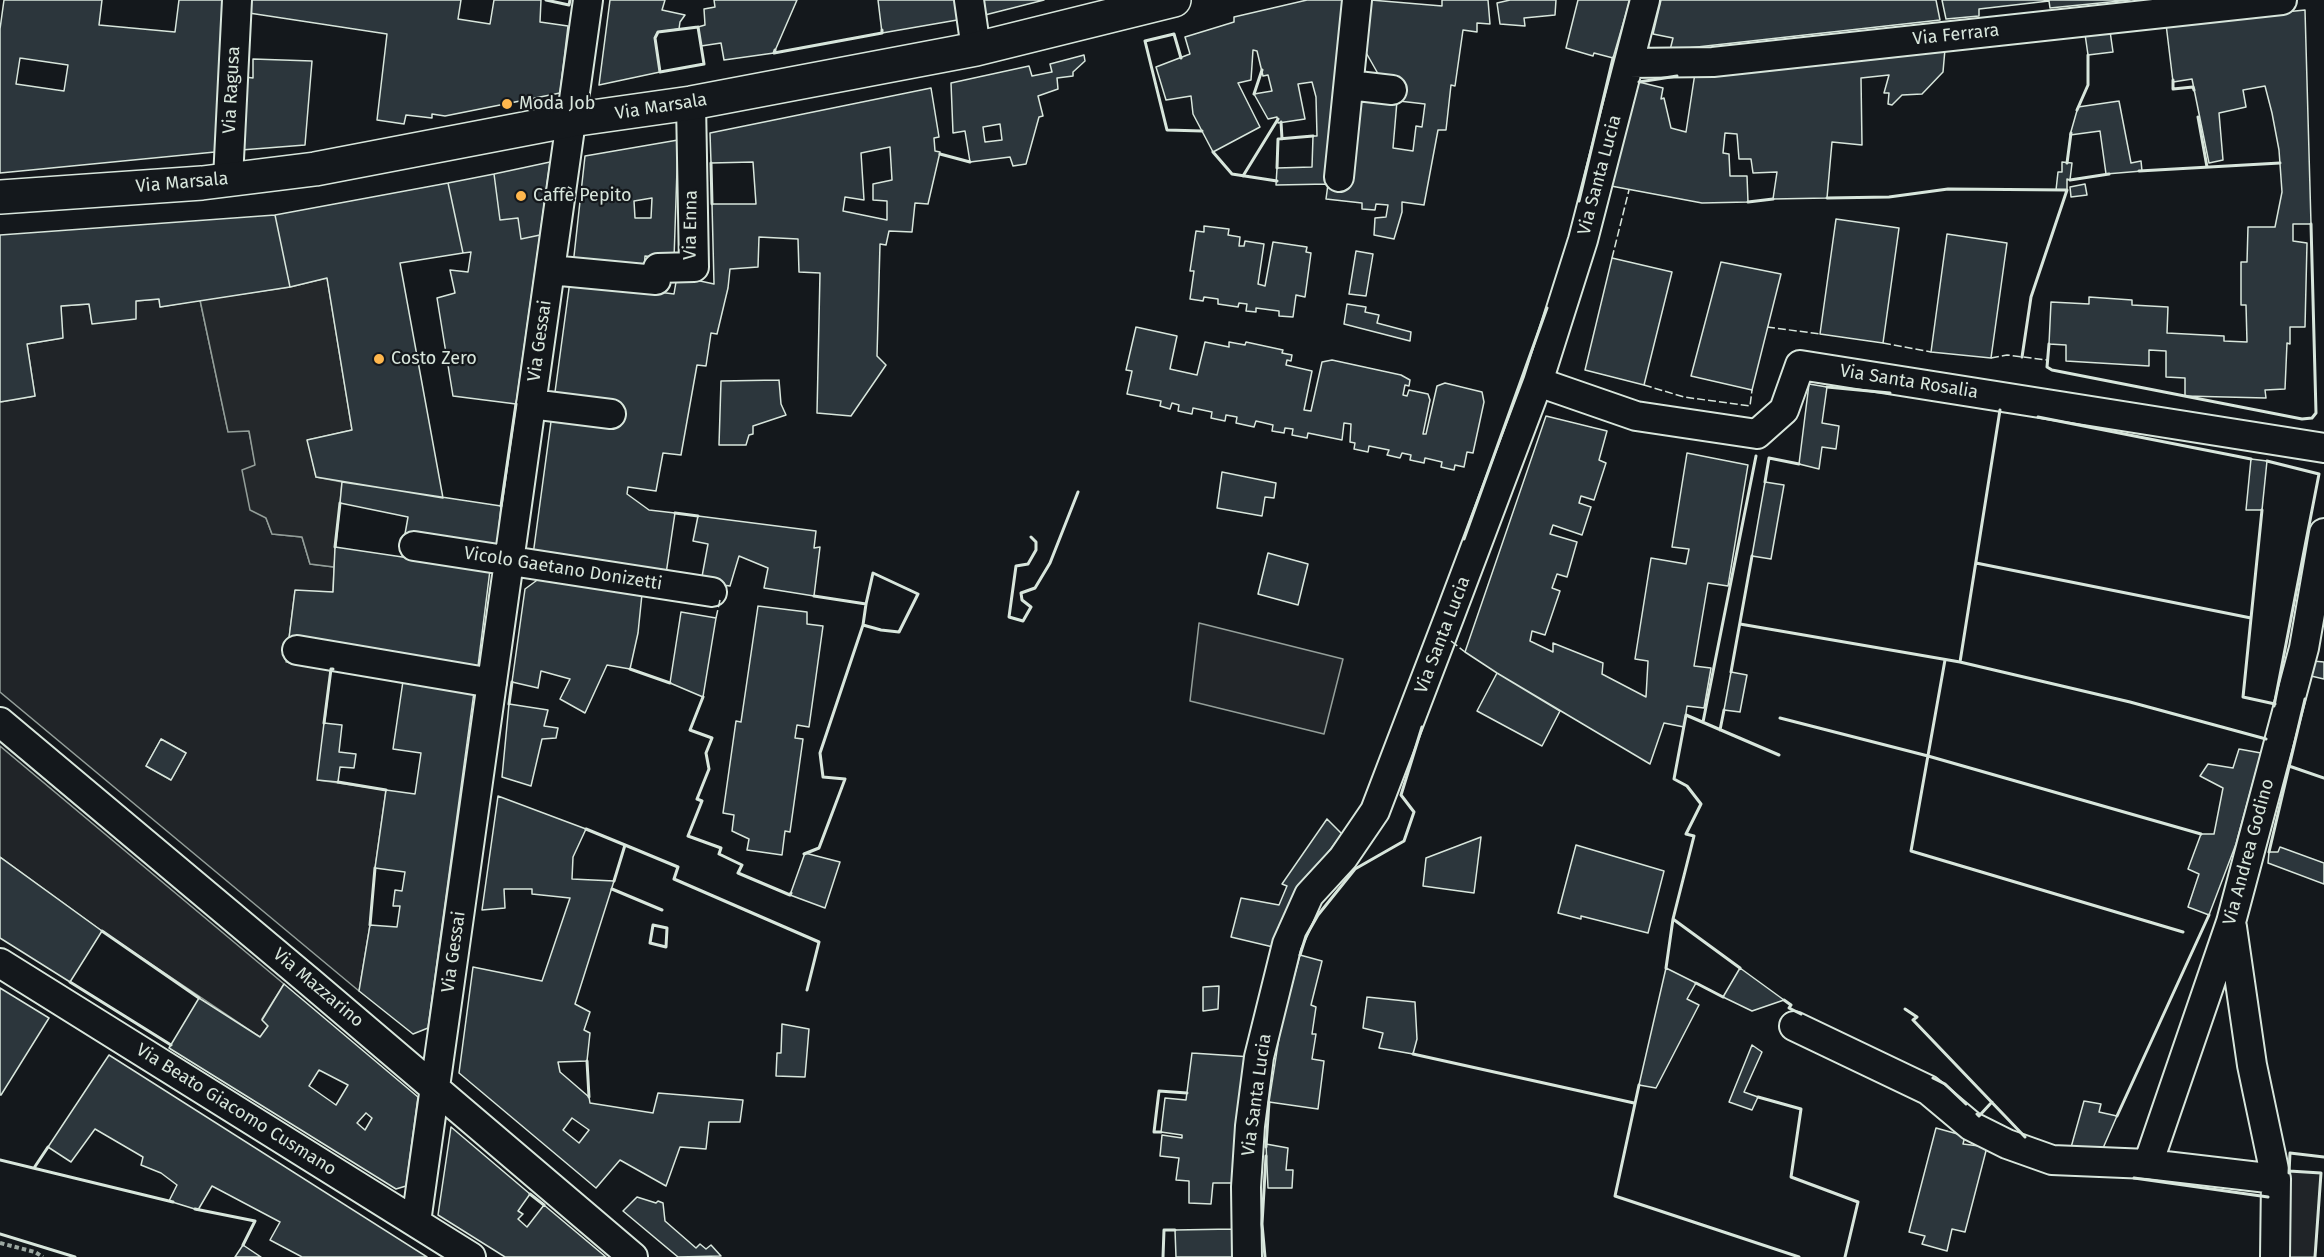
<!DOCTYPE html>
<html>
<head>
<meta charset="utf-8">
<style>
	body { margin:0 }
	canvas { display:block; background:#14181c }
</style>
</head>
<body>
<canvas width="2324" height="1257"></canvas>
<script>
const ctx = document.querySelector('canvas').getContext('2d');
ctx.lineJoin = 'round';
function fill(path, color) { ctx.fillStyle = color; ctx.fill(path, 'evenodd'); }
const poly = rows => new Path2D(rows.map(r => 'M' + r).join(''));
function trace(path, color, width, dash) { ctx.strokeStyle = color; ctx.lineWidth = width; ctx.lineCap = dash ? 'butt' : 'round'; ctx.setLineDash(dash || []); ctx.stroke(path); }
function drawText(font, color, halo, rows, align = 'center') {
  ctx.font = font + ' "Fira Sans",sans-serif'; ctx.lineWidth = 4.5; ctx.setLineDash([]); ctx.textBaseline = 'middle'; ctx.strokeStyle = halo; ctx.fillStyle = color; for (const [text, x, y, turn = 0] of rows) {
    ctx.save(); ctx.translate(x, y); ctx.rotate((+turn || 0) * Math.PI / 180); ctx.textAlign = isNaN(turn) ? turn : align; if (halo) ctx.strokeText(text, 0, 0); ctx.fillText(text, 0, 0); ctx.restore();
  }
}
const green = poly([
	[159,299,160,307,200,300,228,431,249,431,266,518,272,534,302,537,310,564,334,567,333,592,295,591,286,662,331,669,318,780,386,790,375,868,370,925,359,991,0,692,0,402,35,396,27,344,62,338,61,306,89,304,92,323,136,301,159,299],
	[161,739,186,753,171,780,146,766,161,739],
	[1199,623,1343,659,1324,734,1190,701,1199,623],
	[0,746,284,984,262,1019,268,1026,260,1037,102,931,0,857,0,746],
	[2289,1171,2321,1173,2315,1257,2284,1257,2289,1171]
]);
const parking = poly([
	[327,278,352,430,308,440,316,477,342,482,334,567,310,564,302,537,272,534,266,518,250,510,242,470,255,465,249,431,228,432,200,300,290,287,327,278]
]);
const building = poly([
	[4,0,102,0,99,25,175,32,179,0,225,0,215,152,0,173,0,29,4,0],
	[20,58,68,65,64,91,16,84,20,58],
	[250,0,461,0,458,19,490,24,494,0,541,0,540,22,568,26,560,93,445,116,432,114,432,118,406,115,404,124,377,120,387,34,249,13,250,0],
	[610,0,665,0,662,10,685,15,680,22,679,29,658,32,655,38,660,72,599,85,610,0],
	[714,0,797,0,774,53,724,60,721,43,701,46,698,27,705,25,704,9,715,7,714,0],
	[878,0,960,0,963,19,882,33,878,0],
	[978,0,1044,0,981,16,978,0],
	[1307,0,1350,0,1328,184,1276,185,1277,168,1312,167,1313,136,1317,136,1316,97,1312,82,1298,84,1305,119,1278,123,1277,117,1268,119,1254,94,1272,91,1268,75,1263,76,1257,51,1253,50,1251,80,1238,83,1260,127,1213,152,1193,114,1191,96,1166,100,1156,67,1190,54,1185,37,1234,22,1234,17,1307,0],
	[1371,0,1442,6,1442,0,1488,0,1490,24,1477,23,1477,32,1463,30,1455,86,1451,85,1446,130,1438,130,1424,205,1402,202,1402,212,1394,239,1374,235,1375,218,1386,217,1388,205,1376,204,1375,210,1362,209,1362,203,1326,199,1328,184,1358,95,1397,101,1393,148,1413,151,1416,126,1422,127,1425,104,1399,101,1381,79,1364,49,1371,0],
	[1510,0,1556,0,1555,15,1524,18,1525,26,1500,24,1497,3,1510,0],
	[1578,0,1630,0,1613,58,1594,53,1593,56,1566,48,1578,0],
	[1661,0,1936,0,1940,20,1670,50,1673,38,1653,34,1661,0],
	[1942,0,2130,0,2050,8,2049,1,1979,9,1979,16,1946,19,1942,0],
	[2305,10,2311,224,2293,224,2293,241,2307,243,2305,327,2290,327,2290,344,2287,343,2285,389,2265,390,2266,398,2185,396,2185,378,2166,377,2166,351,2149,350,2149,366,2066,361,2066,345,2049,344,2051,302,2089,304,2089,297,2132,300,2132,305,2168,307,2167,333,2224,336,2224,341,2247,342,2246,305,2241,305,2241,262,2247,262,2248,227,2275,227,2282,192,2279,150,2272,113,2265,86,2243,90,2246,107,2219,113,2223,160,2209,163,2192,79,2173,82,2166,24,2305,10],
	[2110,31,2113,52,2088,55,2085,34,2110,31],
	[1945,49,1943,72,1922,94,1902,95,1892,105,1888,104,1889,93,1884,93,1889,75,1861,78,1862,145,1832,142,1827,198,1773,199,1777,172,1753,173,1751,159,1739,159,1737,134,1725,133,1723,153,1729,154,1730,176,1747,176,1748,202,1702,203,1611,186,1639,82,1663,88,1661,99,1664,98,1671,128,1686,132,1695,73,1945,49],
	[1084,55,1085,61,1073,72,1073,76,1057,78,1058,89,1038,96,1043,116,1039,117,1026,164,1013,166,1010,157,970,162,965,131,953,133,951,83,1029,66,1032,76,1052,72,1050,64,1084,55],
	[1000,124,1002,140,985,142,983,127,1000,124],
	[253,59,312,61,305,145,241,150,245,77,253,78,253,59],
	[931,88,939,137,934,138,935,151,940,152,928,204,915,203,912,232,889,231,886,245,880,244,877,356,886,365,851,416,817,413,820,273,799,272,798,239,759,237,758,267,730,269,728,288,717,334,711,333,706,366,697,365,681,455,663,453,656,491,628,487,627,494,649,510,675,513,666,574,533,555,570,281,674,294,677,276,714,284,712,204,756,204,753,162,711,163,710,133,931,88],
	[890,147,892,180,873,184,873,200,887,201,887,220,843,211,845,197,864,200,861,153,890,147],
	[2119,101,2131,163,2141,161,2142,171,2106,174,2100,131,2070,135,2078,107,2119,101],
	[678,140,674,259,645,256,644,272,573,265,585,156,678,140],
	[652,198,651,218,635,218,634,201,652,198],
	[550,162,540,235,521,239,518,218,500,220,494,174,550,162],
	[2062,162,2072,163,2070,180,2067,179,2067,190,2056,190,2058,172,2062,172,2062,162],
	[494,174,500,220,518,218,521,239,540,235,516,404,453,396,437,298,455,293,450,270,468,272,471,252,463,253,448,183,494,174],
	[448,183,463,253,400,263,443,498,316,477,307,440,352,430,327,278,290,287,275,215,448,183],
	[2085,184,2087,195,2071,197,2070,187,2085,184],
	[275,215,290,287,160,307,159,299,136,301,136,319,92,324,89,304,61,306,63,338,27,344,35,396,0,402,0,235,275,215],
	[1836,219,1899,228,1883,343,1820,334,1836,219],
	[1204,226,1229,229,1228,235,1240,237,1239,246,1244,246,1245,241,1264,244,1258,284,1265,286,1273,242,1307,247,1306,252,1311,253,1305,297,1296,295,1293,317,1279,316,1279,311,1256,308,1256,312,1246,311,1247,304,1239,303,1238,307,1218,304,1218,299,1204,297,1203,301,1190,299,1194,271,1190,271,1196,231,1204,232,1204,226],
	[1947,234,2007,243,1991,358,1931,352,1947,234],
	[1356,251,1373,254,1366,296,1349,294,1356,251],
	[1612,258,1672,272,1644,385,1585,370,1612,258],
	[1721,262,1781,274,1752,390,1691,376,1721,262],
	[1347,304,1366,307,1365,312,1379,315,1377,323,1411,332,1410,341,1344,324,1347,304],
	[1136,327,1177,336,1170,369,1197,375,1205,342,1229,347,1229,342,1245,345,1246,342,1283,350,1282,353,1292,355,1291,361,1287,360,1286,365,1312,371,1304,410,1311,411,1322,362,1332,360,1401,375,1410,380,1409,386,1405,385,1403,395,1407,396,1409,390,1428,394,1430,400,1423,434,1426,434,1437,386,1445,383,1482,392,1484,402,1473,453,1467,452,1464,467,1455,465,1454,470,1441,467,1442,462,1425,458,1424,463,1410,460,1411,455,1402,453,1400,458,1387,455,1389,450,1369,446,1368,452,1354,449,1355,443,1350,442,1351,424,1344,423,1342,440,1308,433,1307,438,1292,435,1293,429,1285,428,1284,433,1272,431,1273,425,1256,421,1254,427,1236,423,1237,417,1226,415,1225,421,1211,418,1212,412,1193,408,1192,414,1178,411,1179,405,1172,403,1170,409,1160,406,1161,401,1127,394,1132,371,1126,370,1136,327],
	[779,380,781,404,786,415,753,426,753,434,749,435,746,445,719,445,721,381,779,380],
	[1809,384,1827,387,1822,423,1839,426,1836,449,1822,447,1819,469,1799,464,1809,384],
	[1546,416,1607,431,1599,460,1606,463,1594,500,1581,496,1579,503,1591,507,1582,535,1553,525,1550,534,1577,542,1567,577,1557,574,1552,588,1560,591,1545,635,1532,631,1530,641,1553,652,1553,643,1603,663,1602,674,1646,697,1648,661,1635,659,1651,558,1686,564,1689,549,1672,547,1687,453,1748,465,1728,586,1708,583,1694,666,1711,668,1704,708,1687,706,1684,727,1664,723,1650,764,1497,673,1465,652,1546,416],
	[2251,459,2267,461,2262,510,2246,510,2251,459],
	[1222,472,1276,483,1274,498,1265,497,1262,516,1217,508,1222,472],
	[342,482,501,506,497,547,405,534,408,517,340,503,342,482],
	[1765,482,1784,485,1771,559,1752,556,1765,482],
	[698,516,816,531,814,548,820,547,814,596,764,588,768,568,739,556,730,586,701,582,708,544,693,541,698,516],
	[335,547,490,570,478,666,289,638,295,590,333,592,335,547],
	[1268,553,1308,564,1298,605,1258,594,1268,553],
	[540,578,642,594,638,633,630,669,607,665,585,713,560,699,570,679,541,671,538,688,512,682,525,589,540,578],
	[758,606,807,612,807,624,823,626,809,727,797,725,795,738,803,739,790,832,785,831,782,855,747,850,749,839,732,831,734,815,723,813,736,721,741,722,758,606],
	[681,612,716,618,703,697,670,683,681,612],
	[2313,661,2324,662,2324,679,2311,676,2313,661],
	[1731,672,1747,675,1740,712,1724,710,1731,672],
	[1497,673,1560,711,1542,746,1477,711,1497,673],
	[403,681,474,692,428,1028,413,1034,359,991,370,925,397,927,400,906,393,906,395,890,402,891,405,872,375,868,386,790,415,794,421,753,393,749,403,681],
	[509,704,548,710,544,726,558,728,556,738,542,739,531,786,502,777,509,704],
	[324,723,342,725,339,752,356,754,354,768,340,767,338,782,317,780,324,723],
	[161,739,186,753,171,780,146,766,161,739],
	[2239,749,2261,753,2236,844,2209,915,2188,907,2199,874,2188,869,2201,834,2214,834,2223,788,2200,776,2208,764,2233,768,2239,749],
	[498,796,586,829,573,857,572,879,614,881,575,1004,590,1012,584,1030,590,1033,587,1061,558,1062,560,1072,589,1097,590,1103,653,1113,658,1093,743,1100,740,1122,709,1122,706,1149,680,1147,666,1186,620,1160,596,1188,459,1073,473,967,542,981,570,898,532,894,532,889,504,889,505,908,482,910,498,796],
	[572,1118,589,1130,579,1143,563,1130,572,1118],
	[1327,819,1342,834,1289,905,1279,926,1273,947,1231,937,1241,898,1279,905,1287,886,1282,884,1327,819],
	[1481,837,1474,893,1423,886,1426,858,1481,837],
	[1576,845,1664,871,1648,933,1581,916,1581,919,1558,913,1576,845],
	[2280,847,2324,863,2324,884,2268,863,2269,852,2278,852,2280,847],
	[805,853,840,862,825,908,790,895,805,853],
	[0,857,102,931,70,982,0,938,0,857],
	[1300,955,1322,961,1311,1005,1316,1007,1312,1034,1316,1034,1312,1059,1324,1061,1318,1109,1269,1102,1281,1025,1300,955],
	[1666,968,1696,983,1687,999,1699,1005,1656,1088,1639,1085,1666,968],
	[1740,968,1784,1000,1752,1011,1723,997,1740,968],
	[284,984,418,1097,406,1186,396,1189,169,1048,199,998,260,1037,268,1026,262,1020,284,984],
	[319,1070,348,1085,336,1105,309,1086,319,1070],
	[366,1113,372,1118,365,1130,357,1123,366,1113],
	[1219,986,1218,1009,1203,1011,1203,987,1219,986],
	[0,988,49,1018,1,1095,0,1095,0,988],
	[1367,997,1415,1002,1417,1039,1413,1054,1379,1048,1383,1033,1363,1028,1367,997],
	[782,1024,809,1029,805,1077,776,1076,777,1053,781,1053,782,1024],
	[1752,1045,1762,1052,1744,1092,1758,1097,1752,1110,1729,1102,1752,1045],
	[1192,1053,1252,1057,1233,1183,1213,1183,1211,1204,1189,1203,1189,1181,1176,1180,1179,1158,1160,1156,1162,1135,1182,1138,1182,1135,1161,1132,1165,1098,1186,1100,1192,1053],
	[109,1055,427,1257,302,1257,270,1240,280,1222,212,1186,198,1210,169,1201,177,1185,161,1173,141,1165,143,1157,95,1129,71,1162,48,1147,109,1055],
	[2084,1101,2101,1104,2099,1112,2117,1116,2100,1155,2070,1151,2084,1101],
	[451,1127,530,1194,518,1211,523,1214,518,1219,527,1227,544,1205,606,1257,505,1257,438,1215,451,1127],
	[1936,1128,1965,1136,1963,1144,1987,1147,1965,1232,1952,1229,1947,1251,1922,1244,1925,1236,1909,1232,1936,1128],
	[1266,1144,1288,1148,1286,1170,1293,1170,1292,1188,1268,1188,1266,1144],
	[637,1197,656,1203,658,1201,663,1203,665,1221,696,1248,700,1244,706,1249,711,1245,721,1256,678,1257,623,1211,637,1197],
	[1233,1229,1234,1257,1176,1257,1175,1230,1233,1229],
	[243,1245,261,1257,235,1257,243,1245]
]);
const path = poly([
	[0,1243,35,1252,43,1257]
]);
const minor = poly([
	[969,0,976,49],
	[1629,63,1713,62,2282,0],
	[1349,85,1392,90],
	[1339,177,1357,0],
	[228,179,237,0],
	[550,270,656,280,658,268,694,267,691,103],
	[1538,382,1636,416,1757,434,1784,410,1800,365,2324,448],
	[531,404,611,414],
	[414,546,712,592],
	[297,650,492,683],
	[0,722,310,982,633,1257],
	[2232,927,2252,1065,2276,1179,2275,1257],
	[0,963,471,1257],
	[1794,1026,1928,1090,1971,1126,2007,1144,2052,1160,2148,1164,2276,1179],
	[2148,1164,2231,922,2304,648,2324,533],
	[416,1222,588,0],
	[1247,1257,1246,1187,1250,1126,1259,1057,1287,944,1309,895,1343,858,1375,811,1450,615,1538,382,1583,240,1645,0]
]);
const secondary = poly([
	[0,197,202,183,315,169,571,120,691,103,976,49,1174,0]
]);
const fence = poly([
	[1612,258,1629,190],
	[1767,327,1820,334],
	[1883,343,1931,352],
	[1991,358,2007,355,2047,360],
	[1644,385,1684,397,1750,406,1752,390],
	[716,618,720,600],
	[1451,641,1465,652]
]);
const wall = poly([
	[546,0,569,5,570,0],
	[698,27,704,64,660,72,655,38,658,32,698,27],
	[775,50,774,53,882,33,882,30],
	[1181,58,1174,34,1145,41,1167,130,1202,131],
	[2173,80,2173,89,2193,87,2194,90],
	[1639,82,1677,76],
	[1254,94,1262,70],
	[2077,110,2088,85,2088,55],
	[2198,117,2207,167],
	[1281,122,1282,139],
	[1213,152,1232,174,1277,181],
	[940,154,970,162],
	[711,163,712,204],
	[2067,163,2071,133],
	[1277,168,1278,139,1313,136],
	[2139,171,2280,163],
	[1243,176,1278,119],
	[2070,180,2109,174],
	[1827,198,1889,197,1948,189,2067,190,2031,297,2022,357],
	[1579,201,1613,58],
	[1748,202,1773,199],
	[2049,344,2047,367,2052,370,2302,419,2312,418,2316,413,2311,224],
	[1827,387,1890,393],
	[2038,417,2251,459],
	[2267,461,2319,474,2274,706],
	[1765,482,1769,458,1799,464],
	[501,506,516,404],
	[2262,510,2243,697,2275,704],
	[675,513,698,516],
	[1031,537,1036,542,1036,550,1028,564,1016,566,1009,617,1023,621,1031,607,1022,600,1021,593,1035,588,1050,563,1078,492],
	[1464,539,1547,308],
	[335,547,340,503],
	[1976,563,2251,618],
	[1740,624,1960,662,2130,702,2266,739],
	[863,625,881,630,899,632,918,594,873,573,866,604],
	[1945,660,1911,851,2183,932],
	[1960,662,2000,410],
	[630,669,670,683],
	[1731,672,1752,556],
	[703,697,690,730,712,738,706,753,709,769,697,799,702,801,688,836,721,848,719,854,742,865,738,873,790,895,791,893],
	[509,704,512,682],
	[1780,718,1928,756,2201,834],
	[1703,722,1756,456],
	[324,723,331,669,333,669],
	[1720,730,1724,710],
	[2289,766,2324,778],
	[338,782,386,790],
	[586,829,625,845,614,881],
	[625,845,678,867,674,879,819,942,807,990],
	[2269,852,2305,699],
	[804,854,819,848,845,779,823,777,820,753,863,625,866,604,814,596],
	[612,889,662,910],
	[1673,919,1694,836,1686,834,1701,804,1687,786,1674,779,1686,715,1779,755],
	[370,925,375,868],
	[653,925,667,928,666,947,650,943,653,925],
	[102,931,199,998],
	[1300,955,1306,936,1318,915,1355,869,1404,841,1414,812,1401,795,1422,727],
	[1666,968,1673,919,1740,968],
	[70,982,171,1045],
	[1696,983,1723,997],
	[1784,1000,1791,1005,1789,1008,1801,1014],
	[1905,1009,1917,1017,1913,1020,2025,1137],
	[1413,1054,1634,1103],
	[587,1061,589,1097],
	[1933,1078,1945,1084,1966,1104],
	[1639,1085,1615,1196,1799,1257],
	[1758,1097,1801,1109,1791,1177,1858,1202,1845,1257],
	[1977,1114,1979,1116,1992,1102],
	[2117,1116,2209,915],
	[1161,1132,1154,1132,1159,1091,1187,1093],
	[1266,1147,1269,1102],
	[0,1160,173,1202],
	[34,1168,48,1147],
	[2289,1171,2321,1173,2315,1257],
	[2289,1173,2290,1153,2324,1157],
	[2134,1178,2268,1197],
	[530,1194,544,1205],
	[195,1209,255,1221,243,1245],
	[0,1234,75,1257],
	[1163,1257,1164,1230,1175,1230],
	[1265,1257,1262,1224,1266,1156]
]);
const markers = [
	[507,104,6,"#ffb74d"],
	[521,196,6,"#ffb74d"],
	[379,359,6,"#ffb74d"]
];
const streetNames = [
	["Via Ferrara",1956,35,-6],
	["Via Ragusa",232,90,-87],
	["Via Marsala",661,107,-9],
	["Via Santa Lucia",1600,175,-75],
	["Via Marsala",182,183,-5],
	["Via Enna",691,225,-89],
	["Via Gessai",540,341,-82],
	["Via Santa Rosalia",1909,382,9],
	["Vicolo Gaetano Donizetti",563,569,9],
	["Via Santa Lucia",1443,635,-69],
	["Via Andrea Godino",2249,852,-75],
	["Via Gessai",454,952,-82],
	["Via Mazzarino",318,988,40],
	["Via Santa Lucia",1257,1095,-82],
	["Via Beato Giacomo Cusmano",236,1110,32]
];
const poiNames = [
	["Moda Job",519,104],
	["Caffè Pepito",533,196],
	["Costo Zero",391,359]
];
fill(green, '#202428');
trace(green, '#939e99', 1.5);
fill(parking, '#24282b');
trace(parking, '#939e99', 1.5);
fill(building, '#2c363c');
trace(building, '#d8e6dc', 1.5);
trace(minor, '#d8e6dc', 32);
trace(secondary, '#d8e6dc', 36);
trace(path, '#9da8a2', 4, [4.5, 3]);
trace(minor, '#14181c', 28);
trace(secondary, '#14181c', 33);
trace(fence, '#d8e6dc', 1.5, [8, 3]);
trace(wall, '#d8e6dc', 3);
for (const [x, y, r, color] of markers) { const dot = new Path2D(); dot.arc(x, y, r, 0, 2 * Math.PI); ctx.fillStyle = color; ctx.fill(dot); trace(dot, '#14181c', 2); }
drawText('18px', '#d8e6dc', '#14181c', streetNames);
drawText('18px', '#d8e6dc', '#14181c', poiNames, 'left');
</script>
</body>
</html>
